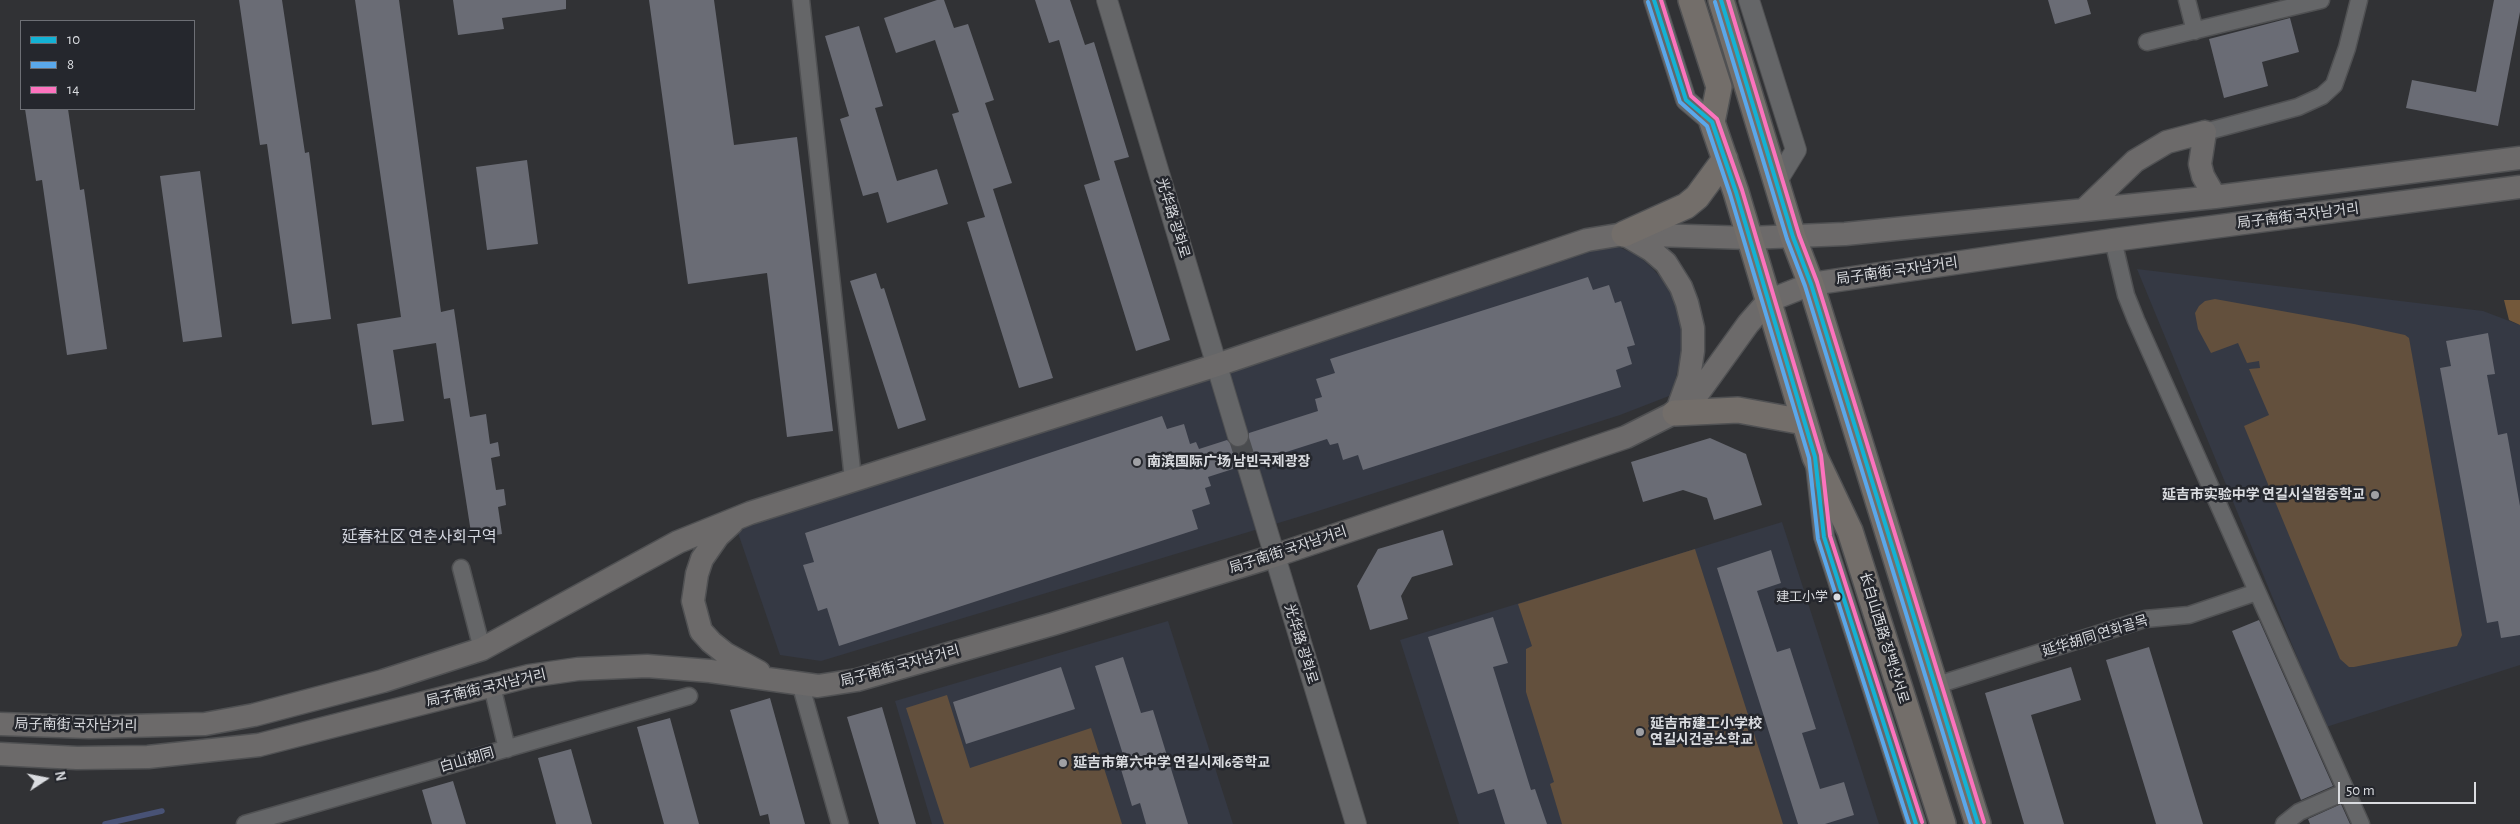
<!DOCTYPE html>
<html>
<head>
<meta charset="utf-8">
<style>
	body { margin:0 }
	#map { position:relative; width:2520px; height:824px; overflow:hidden; background:#313235; font-family:"Alegreya Sans",sans-serif }
	canvas { display:block }
	.legend { position:absolute; left:20px; top:20px; width:175px; height:90px; box-sizing:border-box; background:#25272d; border:1px solid #6d6f75; margin:0; padding:6px 9px; list-style:none; font-size:15px; color:#dadce0 }
	.legend li { display:flex; align-items:center; gap:10px; height:25px }
	.legend b { width:25px; border:1px solid #6d6f75 }
	.north { position:absolute; left:20px; top:754px; width:50px; height:50px; -webkit-text-stroke:4px #25272d; paint-order:stroke; rotate:79deg; font-size:14px; font-weight:700; line-height:20px; text-align:center; color:#dadce0 }
	.north::after { content:''; display:block; margin:auto; width:18px; height:22px; background:#dadce0; clip-path:polygon(50% 0,100% 100%,50% 72%,0 100%) }
	.scale { position:absolute; left:2338px; top:782px; width:138px; height:22px; box-sizing:border-box; border:2px solid #dadce0; border-top:0; padding-left:6px; font-size:15px; line-height:18px; white-space:nowrap; color:#dadce0; -webkit-text-stroke:4px #25272d; paint-order:stroke }
</style>
</head>
<body>
<div id="map">
<canvas width="2520" height="824"></canvas>
<ul class="legend">
<li><b style="height:6px;background:#13b2d5"></b>10</li>
<li><b style="height:6px;background:#5aa8eb"></b>8</li>
<li><b style="height:6px;background:#fc73be"></b>14</li>
</ul>
<div class="north">N</div>
<div class="scale">50 m</div>
</div>
<script>
const ctx = document.querySelector('canvas').getContext('2d');
ctx.lineJoin = 'round';
function fill(path, color) { ctx.fillStyle = color; ctx.fill(path, 'evenodd'); }
const poly = rows => new Path2D(rows.map(r => 'M' + r).join(''));
function trace(path, color, width, dash) { ctx.strokeStyle = color; ctx.lineWidth = width; ctx.lineCap = dash ? 'butt' : 'round'; ctx.setLineDash(dash || []); ctx.stroke(path); }
function drawText(font, color, halo, rows, align = 'center') {
  ctx.font = font + ' "Alegreya Sans","Noto Sans SC","Noto Sans KR",sans-serif'; ctx.lineWidth = 5; ctx.setLineDash([]); ctx.textBaseline = 'middle'; ctx.strokeStyle = halo; ctx.fillStyle = color; for (const [text, x, y, turn = 0] of rows) {
    ctx.save(); ctx.translate(x, y); ctx.rotate((+turn || 0) * Math.PI / 180); ctx.textAlign = isNaN(turn) ? turn : align; if (halo) ctx.strokeText(text, 0, 0); ctx.fillText(text, 0, 0); ctx.restore();
  }
}
const built = poly([
	[1612,244,1639,256,1654,270,1667,285,1678,310,1682,331,1681,353,1675,382,1669,396,1620,415,1318,511,821,661,780,655,737,530],
	[2137,269,2483,311,2520,325,2520,665,2326,727],
	[1782,522,1879,824,1459,824,1400,640],
	[1168,621,1233,824,932,824,895,701]
]);
const green = poly([
	[2215,299,2354,324,2405,335,2409,338,2462,635,2457,646,2354,667,2349,667,2340,659,2244,426,2269,415,2249,369,2260,368,2259,361,2247,363,2238,343,2211,353,2198,329,2195,313,2199,306,2205,301],
	[1695,549,1783,824,1562,824,1550,784,1554,782,1526,692,1526,649,1532,646,1518,604],
	[947,695,970,768,1091,728,1122,824,944,824,906,708]
]);
const forest = poly([
	[2504,300,2520,300,2520,325,2509,320]
]);
const stream = poly([
	[105,824,162,811]
]);
const building = poly([
	[239,0,282,0,305,153,309,152,331,319,292,324,267,144,260,145],
	[355,0,399,0,441,312,454,309,470,417,486,414,490,444,498,442,500,456,491,458,496,490,504,489,506,505,498,507,502,534,472,539,450,398,444,399,436,343,393,350,404,421,372,425,357,324,401,317],
	[453,0,566,0,566,9,502,18,504,29,458,35],
	[649,0,714,0,734,145,797,137,833,431,787,437,767,273,688,284],
	[937,0,944,0,954,28,968,24,994,100,985,103,1012,183,993,189,1053,378,1019,388,967,222,985,217,952,114,959,112,935,40,896,53,884,18],
	[1035,0,1070,0,1085,45,1094,42,1129,157,1114,161,1170,340,1136,351,1084,185,1100,180,1059,40,1049,43],
	[2048,0,2087,0,2091,14,2055,24],
	[2494,0,2520,0,2520,12,2498,126,2406,108,2412,80,2476,92],
	[2290,18,2299,52,2262,62,2268,86,2224,98,2209,39],
	[859,26,883,106,875,108,897,181,937,169,948,204,887,223,878,192,863,196,840,119,849,116,825,36],
	[25,109,68,109,80,190,84,189,107,349,67,355,42,180,36,181],
	[527,160,538,244,487,250,476,167],
	[200,171,222,337,183,342,160,176],
	[876,273,881,289,884,288,926,420,898,429,850,281],
	[1588,277,1593,290,1609,285,1615,303,1621,301,1635,345,1627,347,1632,364,1616,370,1621,387,1363,470,1358,455,1343,460,1338,443,1330,445,1327,439,1258,461,1250,453,1243,453,1236,461,1236,468,1208,477,1211,486,1205,488,1210,504,1192,510,1198,529,839,646,827,608,818,611,803,565,814,562,805,533,1162,416,1167,429,1184,424,1190,444,1196,442,1199,449,1227,440,1235,447,1242,447,1249,439,1249,433,1318,411,1315,399,1322,397,1316,379,1335,373,1330,359],
	[2488,333,2495,374,2487,375,2498,435,2507,433,2520,506,2520,635,2501,638,2498,621,2487,623,2440,368,2451,366,2446,341],
	[1710,438,1746,454,1762,505,1714,520,1707,498,1683,490,1643,502,1631,462],
	[1443,530,1453,565,1412,577,1401,596,1408,619,1370,630,1357,586,1378,549],
	[1771,550,1781,583,1757,591,1777,652,1790,648,1816,729,1802,733,1820,789,1844,782,1854,815,1825,824,1798,824,1717,568],
	[1493,617,1508,663,1493,667,1531,790,1535,789,1547,824,1505,824,1494,789,1478,794,1428,637],
	[2259,620,2333,786,2301,800,2232,631],
	[2149,647,2203,824,2156,824,2106,660],
	[1123,657,1141,713,1153,710,1188,824,1146,824,1140,803,1132,806,1120,766,1126,764,1095,666],
	[1061,667,1075,709,966,744,953,702],
	[2071,667,2081,700,2031,715,2064,824,2024,824,1985,693],
	[770,698,805,824,770,824,768,814,760,816,730,710],
	[882,707,916,824,879,824,847,717],
	[670,718,699,824,664,824,637,727],
	[571,749,592,824,556,824,538,758],
	[453,781,466,824,432,824,422,790],
	[2341,804,2350,824,2310,824,2308,819]
]);
const tertiaryTunnel = poly([
	[1238,436,1247,464]
]);
const minor = poly([
	[801,0,853,479],
	[2187,0,2195,31],
	[2147,42,2321,0],
	[2205,132,2298,107,2322,96,2334,85,2347,48,2359,0],
	[2113,240,2126,295,2136,320,2361,824],
	[461,568,482,649],
	[800,683,840,824],
	[492,686,507,749],
	[1934,686,2145,619,2189,615,2257,592],
	[245,824,689,696],
	[2284,824,2299,812,2347,791]
]);
const tertiary = poly([
	[1107,0,1238,436],
	[1654,0,1686,100,1712,122],
	[1749,0,1796,150,1777,181],
	[1247,464,1356,824],
	[1816,466,1824,537,1916,824]
]);
const secondary = poly([
	[2205,132,2200,164,2203,176,2215,197],
	[2085,209,2135,161,2167,142,2205,132],
	[1624,234,1651,250,1666,263,1681,287,1687,303,1693,328,1693,351,1689,378,1678,408],
	[732,523,718,536,702,559,697,574,693,601,701,631,711,642,726,654,759,672],
	[0,724,89,727,205,724,254,715,383,681,482,649,678,542,750,513,1217,365,1587,240,1624,234,1749,238,1845,234,2215,197,2520,158],
	[0,754,77,758,148,757,259,745,529,676,578,669,647,666,710,671,818,686,857,680,1053,624,1274,556,1626,437,1680,410,1694,399,1748,324,1768,301,1811,284,2113,240,2520,187]
]);
const primary = poly([
	[1691,0,1719,87,1712,122,1736,192,1815,457,1850,531,1943,824],
	[1721,0,1793,237,1811,284,1978,824],
	[1624,234,1686,206,1697,197,1725,159],
	[1675,413,1738,410,1804,422]
]);
const bus1 = poly([
	[1654,0,1686,100,1712,122,1736,192,1815,457,1824,537,1916,824],
	[1721,0,1793,237,1811,284,1978,824]
]);
const bus2 = poly([
	[1648,2,1680,102,1707,126,1730,194,1809,458,1818,539,1909,824],
	[1715,2,1787,239,1805,286,1971,824]
]);
const bus3 = poly([
	[1661,0,1691,96,1717,119,1742,190,1821,455,1830,536,1922,822],
	[1728,0,1799,235,1817,282,1984,822]
]);
const markers = [
	[1137,462,5,"#9fa0a4"],
	[2375,495,5,"#9fa0a4"],
	[1837,597,4.5,"#dadce0"],
	[1640,732,5,"#9fa0a4"],
	[1063,763,5,"#9fa0a4"]
];
const busNames = [
	["建工小学",1828,597]
];
const streetNames = [
	["局子南街 국자남거리",2298,216,-7],
	["光华路 광화로",1173,218,73],
	["局子南街 국자남거리",1897,271,-8],
	["局子南街 국자남거리",1288,550,-18],
	["延华胡同 연화골목",2095,636,-17],
	["长白山西路 장백산서로",1884,638,73],
	["光华路 광화로",1301,644,73],
	["局子南街 국자남거리",900,666,-15],
	["局子南街 국자남거리",486,688,-13],
	["局子南街 국자남거리",76,725,1],
	["白山胡同",467,760,-16]
];
const poiNames = [
	["南滨国际广场 남빈국제광장",1147,462],
	["延吉市实验中学 연길시실험중학교",2365,495,"right"],
	["延吉市建工小学校",1650,724],
	["연길시건공소학교",1650,740],
	["延吉市第六中学 연길시제6중학교",1073,763]
];
const quarterNames = [
	["延春社区 연춘사회구역",419,537]
];
fill(built, '#353944');
fill(green, '#63503d');
fill(forest, '#73583a');
trace(stream, '#485275', 5.5);
fill(building, '#6a6c75');
trace(tertiaryTunnel, '#4a4c4f', 20, [20, 10]);
trace(minor, '#505153', 19);
trace(tertiary, '#505153', 22);
trace(secondary, '#505153', 25);
trace(primary, '#505153', 28);
trace(minor, '#656668', 16);
trace(tertiary, '#656668', 20);
trace(secondary, '#6c6a6a', 22);
trace(primary, '#736e6a', 25);
trace(bus1, '#13b2d5', 4);
trace(bus2, '#5aa8eb', 4);
trace(bus3, '#fc73be', 4);
for (const [x, y, r, color] of markers) { const dot = new Path2D(); dot.arc(x, y, r, 0, 2 * Math.PI); ctx.fillStyle = color; ctx.fill(dot); trace(dot, '#25272d', 2); }
drawText('13px', '#dadce0', '#25272d', busNames, 'right');
drawText('14px', '#dadce0', '#25272d', streetNames);
drawText('bold 14px', '#dadce0', '#25272d', poiNames, 'left');
drawText('16px', '#d2d5de', '#25272d', quarterNames);
</script>
</body>
</html>
